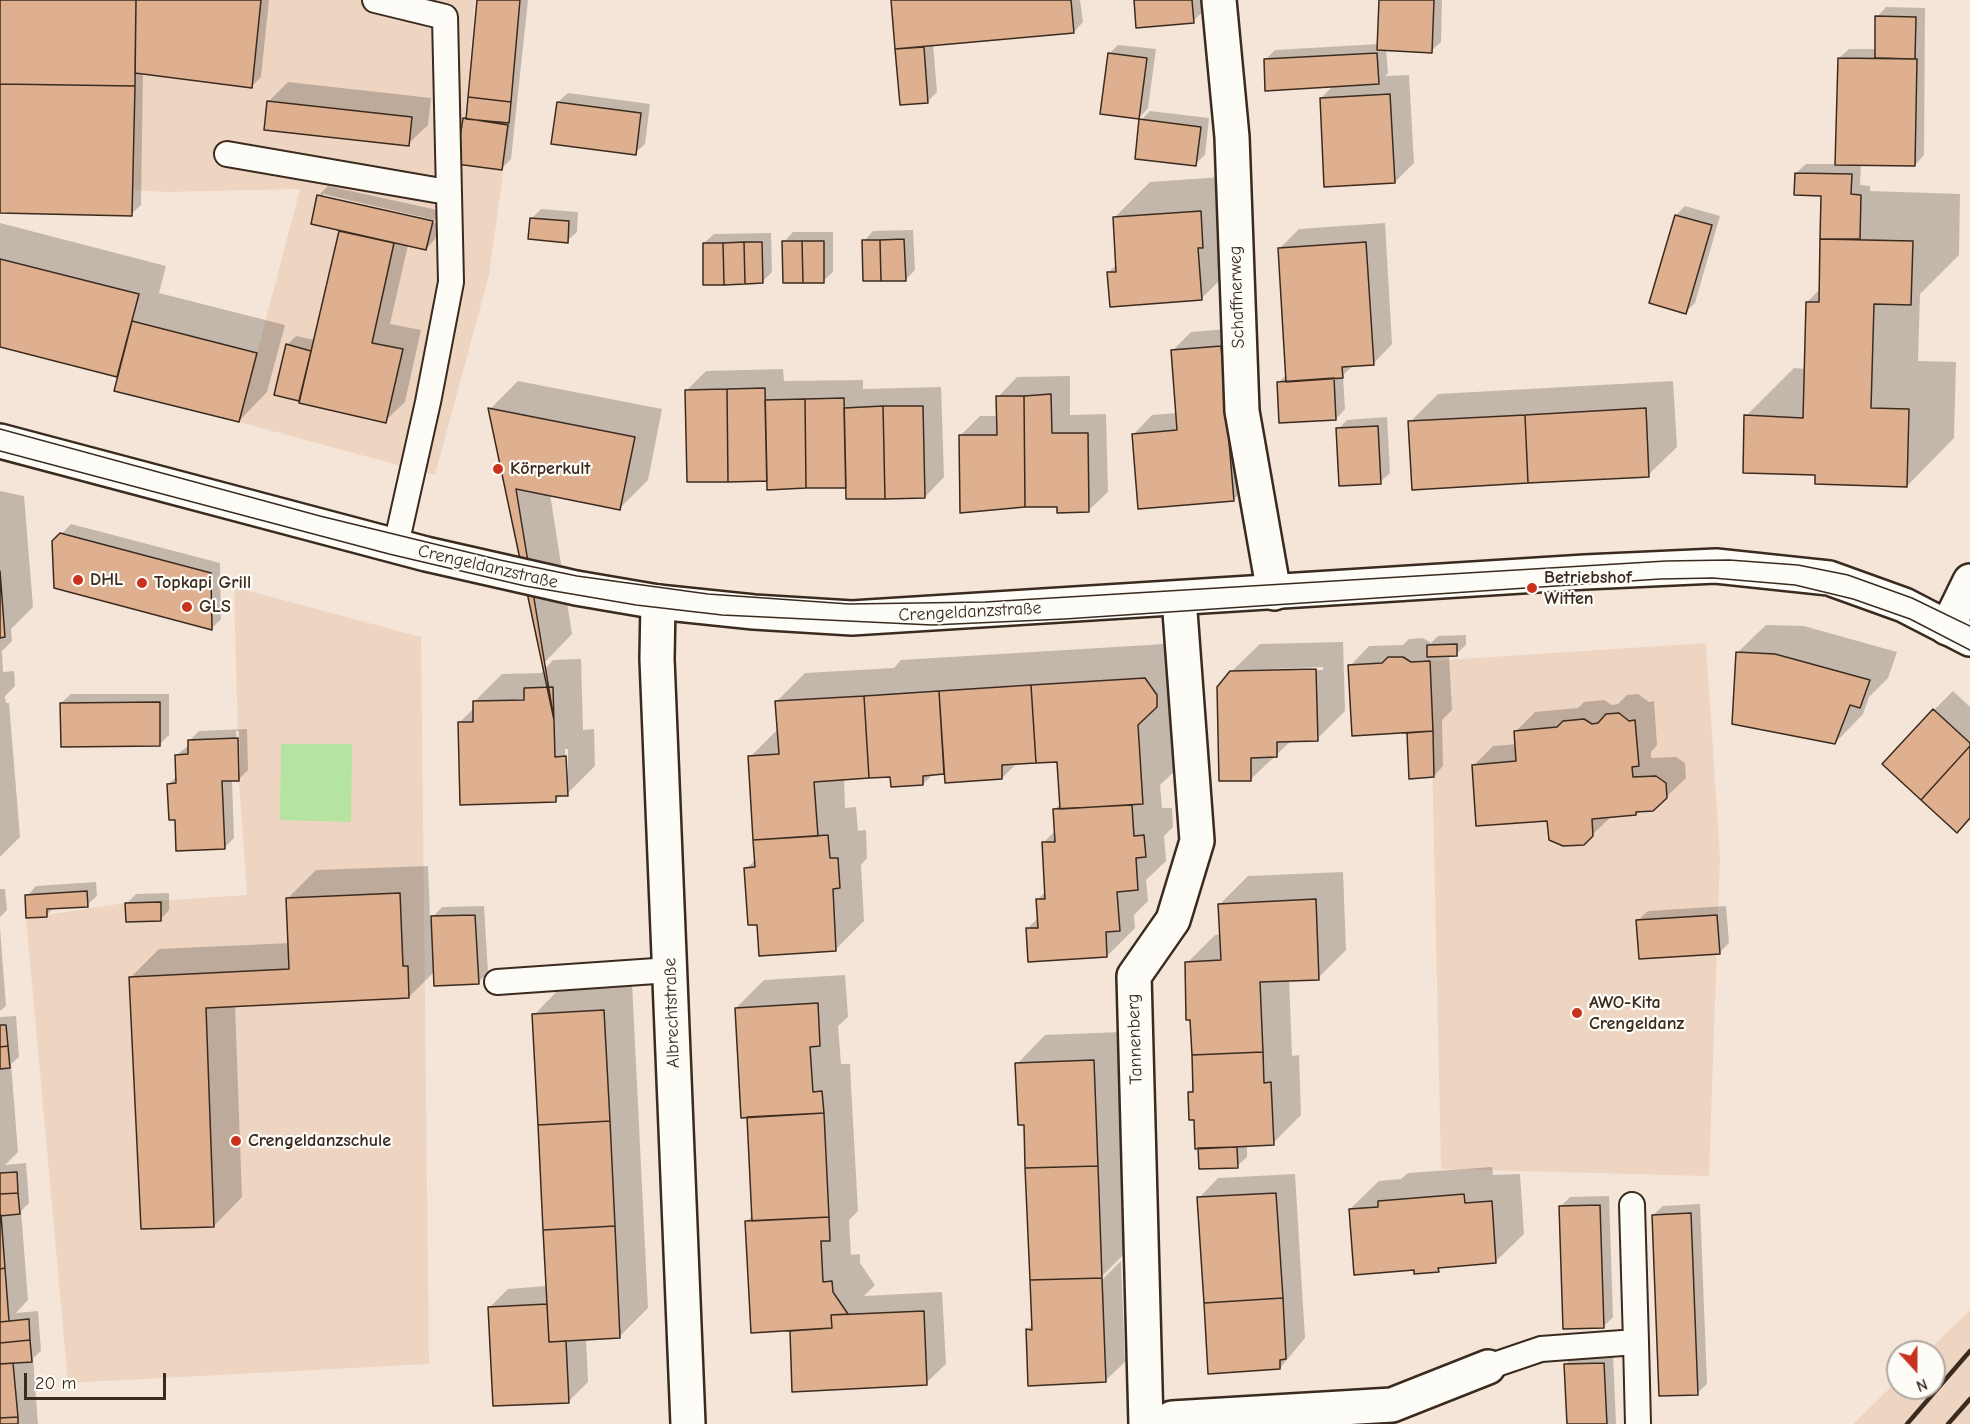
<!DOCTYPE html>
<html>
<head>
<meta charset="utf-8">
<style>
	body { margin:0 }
	#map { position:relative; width:1970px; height:1424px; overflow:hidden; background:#f4e5d8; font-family:"Comic Neue",sans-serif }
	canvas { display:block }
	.north { position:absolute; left:1886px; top:1340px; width:60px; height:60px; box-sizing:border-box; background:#fdfcf7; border:2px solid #afa8a0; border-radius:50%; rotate:159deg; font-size:16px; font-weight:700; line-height:24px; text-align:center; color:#3b2a1e }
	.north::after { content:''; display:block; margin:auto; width:21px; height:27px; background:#c8321e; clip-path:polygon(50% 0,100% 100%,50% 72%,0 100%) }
	.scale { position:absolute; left:24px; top:1373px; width:142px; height:27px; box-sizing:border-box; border:3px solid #3b2a1e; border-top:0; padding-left:8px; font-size:18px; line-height:21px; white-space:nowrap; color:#3b2a1e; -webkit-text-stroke:4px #fdfcf7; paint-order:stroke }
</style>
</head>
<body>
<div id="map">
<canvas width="1970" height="1424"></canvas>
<div class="north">N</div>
<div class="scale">20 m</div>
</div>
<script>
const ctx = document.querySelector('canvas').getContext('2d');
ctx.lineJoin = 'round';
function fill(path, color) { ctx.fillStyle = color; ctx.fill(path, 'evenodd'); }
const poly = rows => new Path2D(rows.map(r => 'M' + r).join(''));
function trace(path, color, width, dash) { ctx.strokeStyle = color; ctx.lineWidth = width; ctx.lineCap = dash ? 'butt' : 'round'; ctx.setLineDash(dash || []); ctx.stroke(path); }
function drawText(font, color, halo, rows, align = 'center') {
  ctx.font = font + ' "Comic Neue",sans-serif'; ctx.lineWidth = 4.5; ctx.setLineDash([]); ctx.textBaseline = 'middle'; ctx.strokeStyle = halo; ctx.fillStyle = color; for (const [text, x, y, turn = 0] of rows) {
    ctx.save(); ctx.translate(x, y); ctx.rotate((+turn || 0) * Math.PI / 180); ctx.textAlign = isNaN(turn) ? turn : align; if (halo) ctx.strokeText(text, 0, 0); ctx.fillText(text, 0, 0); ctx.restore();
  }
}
const built = poly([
	[136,0,475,0,465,117,510,123,489,275,435,475,239,422,300,189,166,192,134,190],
	[234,587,421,637,429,1364,68,1383,26,918,125,903,247,895,239,781],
	[1706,643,1720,857,1709,1176,1441,1169,1430,661],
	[1970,1310,1970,1424,1853,1424,1898,1380,1898,1388,1934,1388,1934,1352,1927,1352]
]);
const green = poly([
	[281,744,352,744,351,822,280,820]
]);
const shadow = poly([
	[0,0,269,0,261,77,252,86,143,72,141,205,131,214,0,211],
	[478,0,528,0,511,159,501,169,464,119,468,115],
	[892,0,1080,0,1083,22,1074,32,933,44,937,92,928,101,902,103],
	[1135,0,1212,0,1213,2,1193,21],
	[1381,0,1442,0,1441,42,1431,51,1386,49,1388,73,1385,76,1409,75,1414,163,1395,182,1321,98,1334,85,1265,60,1275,50,1379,44],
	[1886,7,1925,8,1924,155,1915,165,1861,164,1860,185,1870,186,1870,191,1960,194,1959,255,1920,294,1918,361,1956,362,1954,438,1907,486,1816,474,1746,416,1794,368,1805,369,1807,302,1820,289,1823,194,1796,173,1806,164,1837,164,1839,58,1849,49,1876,49,1877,17],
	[1118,45,1156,49,1148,108,1139,118,1109,54],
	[288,82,431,98,428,125,408,144,269,101],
	[568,93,650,104,645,144,635,153,558,102],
	[1150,111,1209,118,1205,155,1195,164,1141,120],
	[1237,176,1237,263,1201,299,1109,272,1117,264,1114,218,1150,182],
	[328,186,442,211,439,221,323,194,323,197,439,224,435,239,426,249,408,245,390,324,421,330,405,402,385,421,302,396,299,399,287,345,296,336,315,340,340,229,312,223,319,195],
	[1685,206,1720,216,1695,303,1686,312,1676,215],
	[541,209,578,212,577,232,567,241,531,219],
	[0,223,166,266,159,293,285,325,267,392,239,421,119,376,0,346],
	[1385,223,1392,344,1373,364,1354,365,1343,375,1345,409,1336,419,1279,382,1287,374,1279,249,1299,229],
	[913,230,915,270,905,280,864,241,873,231],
	[793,232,833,232,833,272,823,281,784,242],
	[771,233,772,272,762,282,704,243,714,234],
	[1240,328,1252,480,1233,500,1133,435,1152,415,1177,413,1172,351,1191,332],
	[783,369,784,381,863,380,863,389,941,387,944,477,925,497,847,486,687,390,706,371],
	[1070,376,1070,415,1106,414,1108,492,1088,511,1059,505,960,436,980,416,998,416,998,397,1017,377],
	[518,381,662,409,648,480,620,508,550,494,572,634,544,663,490,409],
	[1673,381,1677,447,1648,475,1410,422,1438,394],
	[1387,417,1390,473,1380,482,1338,429,1347,420],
	[0,491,24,496,33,607,11,629,12,641,2,651,3,672,14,671,15,686,5,696,6,703,9,703,20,837,0,857],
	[71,524,220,563,221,619,212,628,54,542],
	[1766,625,1804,626,1897,652,1888,678,1869,697,1863,714,1835,743,1737,653],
	[1466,635,1466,645,1456,654,1449,655,1452,710,1442,720,1443,766,1434,776,1408,733,1411,731,1350,666,1369,646,1403,645,1409,639,1423,638,1431,643,1438,636],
	[1343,642,1345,711,1317,739,1292,740,1251,779,1231,672,1260,644],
	[1323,667,1323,670,1245,673,1245,670],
	[1181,643,1179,767,1160,785,1162,808,1172,808,1173,827,1164,836,1166,861,1146,880,1148,901,1134,915,1135,928,1107,956,1027,929,1039,917,1038,899,1046,891,1043,843,1055,831,1054,810,1061,803,1059,760,1017,763,1002,778,933,774,923,784,891,775,844,778,845,808,856,807,858,831,866,830,867,858,861,865,864,921,836,949,758,923,746,869,756,859,750,757,779,728,777,701,805,673,894,668,901,660],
	[581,659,583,730,594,729,595,766,567,794,561,794,555,801,459,723,474,708,474,702,502,674,541,673,553,660],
	[565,749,568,749,568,775,565,775],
	[1953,691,1970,707,1970,817,1934,710],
	[71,694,169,694,169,735,160,744,61,703],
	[1638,694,1649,702,1654,701,1657,745,1651,752,1651,758,1676,757,1685,763,1686,778,1666,797,1636,814,1612,816,1592,835,1549,819,1474,765,1493,746,1517,744,1516,731,1535,712,1578,708,1584,702,1604,700,1612,705,1618,704,1627,695],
	[247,729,248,770,239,779,232,780,234,838,224,848,177,818,169,784,177,776,177,755,189,745,189,741,199,731],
	[236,731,239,731,240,772,237,772],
	[428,866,430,920,442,907,484,906,488,973,478,982,435,971,409,997,235,1005,242,1197,214,1226,131,977,159,949,290,943,288,898,316,870],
	[1343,872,1346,950,1318,978,1289,979,1292,1056,1299,1055,1301,1115,1273,1143,1247,1145,1247,1157,1237,1166,1195,1119,1189,1093,1194,1088,1187,963,1215,935,1221,934,1220,904,1248,876],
	[96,882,97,896,87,905,54,907,47,915,27,896,36,886],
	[0,889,5,889,7,910,0,917],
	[169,893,169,910,160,920,127,903,136,894],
	[1726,906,1729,943,1719,953,1638,920,1648,911],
	[0,928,6,1006,0,1011],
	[845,975,848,1017,838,1026,841,1064,850,1064,851,1085,858,1211,849,1220,851,1255,860,1254,860,1263,875,1285,864,1296,942,1292,946,1364,926,1383,791,1331,794,1329,746,1222,753,1215,748,1115,736,1008,764,980],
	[632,983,648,1308,620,1336,586,1338,588,1382,569,1401,489,1308,508,1289,547,1286,534,1015,562,986],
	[16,1016,19,1057,11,1064,18,1152,5,1165,26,1163,29,1203,21,1211,28,1300,16,1313,38,1311,41,1351,33,1358,38,1424,0,1424,0,1017],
	[1122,1032,1130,1248,1096,1282,1098,1284,1121,1261,1125,1362,1105,1381,1027,1330,1033,1324,1026,1124,1017,1064,1045,1035],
	[1492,1167,1493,1175,1520,1174,1524,1234,1495,1262,1443,1266,1438,1270,1415,1269,1350,1209,1379,1181,1401,1179,1408,1173],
	[1295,1174,1305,1338,1280,1368,1199,1198,1218,1178],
	[1609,1196,1613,1317,1603,1327,1561,1206,1570,1197],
	[1700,1204,1707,1384,1697,1393,1653,1215,1663,1206],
	[1613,1354,1616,1424,1568,1424,1566,1364,1575,1355]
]);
const building = poly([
	[0,0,136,0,135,86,0,84,0,0],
	[136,0,261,0,252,88,135,73,136,0],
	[477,0,520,0,511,102,468,97,477,0],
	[891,0,1071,0,1074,33,895,49,891,0],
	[1134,0,1192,0,1194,23,1136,28,1134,0],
	[1379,0,1434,0,1432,53,1377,50,1379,0],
	[1875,16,1916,17,1915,59,1875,58,1875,16],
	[924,47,928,103,900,105,895,49,924,47],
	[1108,53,1147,58,1139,119,1100,114,1108,53],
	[1377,53,1379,84,1265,91,1264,59,1377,53],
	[1838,58,1917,59,1915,166,1835,165,1838,58],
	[0,84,135,86,132,216,0,213,0,84],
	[1390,94,1395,183,1324,187,1320,98,1390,94],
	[468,97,511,102,509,123,466,119,468,97],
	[267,101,412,117,409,146,264,130,267,101],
	[557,102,641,113,636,155,551,144,557,102],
	[463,118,508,125,502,170,456,164,463,118],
	[1139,119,1201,127,1196,166,1135,159,1139,119],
	[1795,173,1852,174,1851,194,1861,195,1860,239,1820,239,1821,196,1794,195,1795,173],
	[317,195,433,221,426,250,311,224,317,195],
	[1201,211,1203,248,1198,248,1202,300,1110,307,1107,272,1116,272,1113,217,1201,211],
	[1675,215,1712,225,1686,314,1649,303,1675,215],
	[530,218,569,221,568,243,528,239,530,218],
	[339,231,394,243,372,343,403,349,386,423,299,403,339,231],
	[904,239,906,281,881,281,880,240,904,239],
	[1820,239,1913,241,1911,305,1874,304,1871,408,1909,409,1907,487,1815,484,1815,475,1743,473,1744,415,1803,418,1806,302,1819,302,1820,239],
	[862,240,880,240,881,281,863,281,862,240],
	[782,241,802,241,803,283,783,283,782,241],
	[802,241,824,241,824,283,803,283,802,241],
	[744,242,762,242,763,283,745,284,744,242],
	[744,242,745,284,724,285,723,243,744,242],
	[1366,242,1374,365,1342,367,1343,378,1286,382,1278,248,1366,242],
	[703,243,723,243,724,285,703,285,703,243],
	[0,259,139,294,117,377,0,347,0,259],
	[132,321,257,353,239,422,114,391,132,321],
	[286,344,311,351,299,401,274,395,286,344],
	[1221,346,1234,501,1138,509,1132,434,1177,430,1171,350,1221,346],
	[1334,378,1336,420,1279,423,1277,382,1334,378],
	[765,388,767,481,728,482,727,389,765,388],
	[727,389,728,482,687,482,685,390,727,389],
	[1051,394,1052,433,1088,433,1089,512,1057,513,1057,507,1025,507,1024,396,1051,394],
	[996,396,1024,396,1025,507,960,513,959,435,997,435,996,396],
	[844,398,846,488,806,488,805,399,844,398],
	[805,399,806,488,767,490,765,400,805,399],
	[883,406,885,499,846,499,844,408,883,406],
	[883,406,923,406,925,498,885,499,883,406],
	[488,408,635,437,620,510,516,489,554,720,488,408],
	[1646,408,1649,477,1528,483,1525,415,1646,408],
	[1525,415,1528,483,1412,490,1408,421,1525,415],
	[1378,426,1381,484,1339,486,1336,428,1378,426],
	[60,533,211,573,212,630,54,588,52,541,60,533],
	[0,571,5,637,0,638,0,571],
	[1457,644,1457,656,1427,657,1427,645,1457,644],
	[1736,652,1775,654,1870,680,1860,708,1850,705,1835,744,1732,724,1736,652],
	[1388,657,1403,657,1411,662,1430,661,1433,731,1352,736,1348,665,1382,663,1388,657],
	[1316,669,1318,741,1277,742,1277,757,1251,758,1251,781,1219,781,1217,687,1230,671,1316,669],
	[1145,678,1157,695,1157,707,1138,725,1143,804,1060,809,1057,762,1036,763,1031,685,1145,678],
	[1031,685,1036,763,1002,765,1002,779,945,783,939,691,1031,685],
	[553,687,555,757,566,756,568,796,556,796,556,802,460,805,458,722,473,722,473,701,524,700,524,688,553,687],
	[939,691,944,774,923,776,923,785,891,787,890,777,869,778,864,696,939,691],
	[864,696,869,778,814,782,818,836,753,840,748,756,779,754,775,701,864,696],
	[160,702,160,746,61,747,60,703,160,702],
	[1933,709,1970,743,1970,746,1921,800,1882,764,1933,709],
	[1619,713,1629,721,1635,720,1639,766,1632,767,1633,777,1656,776,1666,783,1667,798,1653,811,1636,812,1636,815,1592,819,1593,836,1584,845,1563,846,1549,840,1547,821,1476,826,1472,765,1516,761,1514,731,1557,727,1563,721,1584,719,1592,724,1598,723,1606,714,1619,713],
	[1433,731,1434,777,1409,779,1407,733,1433,731],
	[238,738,239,781,222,781,225,849,176,851,175,820,169,820,167,784,176,783,175,755,188,754,188,740,238,738],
	[1970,746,1970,818,1957,833,1921,800,1970,746],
	[1132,805,1134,836,1144,835,1146,857,1136,858,1138,890,1117,892,1120,931,1106,932,1107,957,1028,962,1026,928,1038,928,1036,899,1045,899,1042,842,1055,842,1053,809,1132,805],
	[828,835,830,858,838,858,840,888,833,889,836,951,759,956,757,925,748,925,744,868,755,867,753,840,828,835],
	[87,891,88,907,47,909,47,917,26,918,25,895,87,891],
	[400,893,403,966,408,966,409,998,206,1008,214,1227,141,1229,129,977,289,969,286,898,400,893],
	[1316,899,1319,980,1260,982,1263,1052,1192,1055,1190,1020,1186,1020,1185,962,1221,960,1218,904,1316,899],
	[161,902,161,921,126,922,125,903,161,902],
	[475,915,479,984,434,986,431,916,475,915],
	[1717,915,1720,954,1639,959,1636,920,1717,915],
	[818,1003,820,1046,810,1047,813,1092,822,1091,824,1113,741,1118,735,1008,818,1003],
	[604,1010,610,1121,538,1125,532,1014,604,1010],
	[0,1025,6,1025,8,1046,0,1047,0,1025],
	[8,1046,10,1068,0,1069,0,1047,8,1046],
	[1263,1052,1264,1083,1271,1082,1274,1145,1195,1149,1194,1120,1189,1120,1188,1092,1193,1092,1192,1055,1263,1052],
	[1094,1060,1098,1166,1025,1168,1024,1125,1018,1125,1015,1063,1094,1060],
	[824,1113,829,1217,752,1221,747,1117,824,1113],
	[610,1121,615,1226,543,1230,538,1125,610,1121],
	[1237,1147,1238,1168,1199,1169,1198,1148,1237,1147],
	[1098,1166,1102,1278,1030,1280,1025,1168,1098,1166],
	[17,1172,18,1193,0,1194,0,1173,17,1172],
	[18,1193,20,1214,0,1216,0,1194,18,1193],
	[1276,1193,1283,1298,1204,1303,1197,1197,1276,1193],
	[1464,1194,1465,1203,1492,1201,1496,1263,1438,1268,1439,1272,1414,1274,1414,1270,1354,1275,1349,1209,1378,1207,1378,1201,1464,1194],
	[1600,1205,1604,1328,1563,1329,1559,1206,1600,1205],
	[1691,1213,1698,1395,1659,1396,1652,1215,1691,1213],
	[1,1215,5,1268,0,1269,0,1216,1,1215],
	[829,1217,830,1241,821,1241,823,1282,832,1281,833,1292,848,1314,831,1315,832,1328,751,1333,745,1221,829,1217],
	[615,1226,620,1338,549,1342,543,1230,615,1226],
	[5,1268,9,1321,0,1322,0,1269,5,1268],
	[1102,1278,1106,1382,1028,1386,1026,1329,1032,1330,1030,1280,1102,1278],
	[1283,1298,1286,1359,1280,1360,1280,1369,1208,1374,1204,1303,1283,1298],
	[547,1304,549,1342,566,1341,569,1403,493,1406,488,1307,547,1304],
	[924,1311,927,1385,792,1392,790,1331,832,1328,831,1315,924,1311],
	[29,1319,30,1340,0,1343,0,1322,29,1319],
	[30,1340,32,1362,0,1364,0,1343,30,1340],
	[13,1363,18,1417,0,1418,0,1364,13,1363],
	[1604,1363,1607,1424,1567,1424,1564,1364,1604,1363],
	[18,1417,18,1424,0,1424,0,1418,18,1417]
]);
const service = poly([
	[375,0,445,17,451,282,428,402,398,536,393,545],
	[227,154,447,192],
	[497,982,670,970],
	[1632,1205,1636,1342],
	[1488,1367,1541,1349,1636,1342,1638,1424]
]);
const minor = poly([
	[1219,0,1232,137,1242,411,1274,593],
	[658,602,657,659,688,1424],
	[1947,628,1970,581],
	[1146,1424,1134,976,1173,920,1197,841,1179,598],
	[1164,1424,1172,1418,1392,1405,1488,1367]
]);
const secondary = poly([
	[0,441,426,554,576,588,658,602,754,612,852,618,1585,572,1716,566,1829,578,1904,605,1970,639]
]);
const tram = poly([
	[0,429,320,516,500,560,577,576,708,594,849,604,985,602,1666,561,1729,560,1798,565,1848,575,1912,598,1970,626],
	[0,451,389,554,525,586,636,605,722,615,932,625,1065,619,1660,579,1713,578,1795,585,1853,599,1910,619,1970,650]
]);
const rail = poly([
	[1907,1424,1970,1351],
	[1948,1424,1970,1399]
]);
const markers = [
	[498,469,6,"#c8321e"],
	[78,580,6,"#c8321e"],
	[142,583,6,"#c8321e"],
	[1532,588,6,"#c8321e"],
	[187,607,6,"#c8321e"],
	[1577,1013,6,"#c8321e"],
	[236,1141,6,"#c8321e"]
];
const streetNames = [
	["Schaffnerweg",1237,297,-92],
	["Crengeldanzstraße",488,567,13],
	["Crengeldanzstraße",970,612,-3],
	["Albrechtstraße",672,1013,-92],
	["Tannenberg",1135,1039,-92]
];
const poiNames = [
	["Körperkult",510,469],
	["Betriebshof",1544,578],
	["Witten",1544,599],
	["DHL",90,580],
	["Topkapi Grill",154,583],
	["GLS",199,607],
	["AWO-Kita",1589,1003],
	["Crengeldanz",1589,1024],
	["Crengeldanzschule",248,1141]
];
fill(built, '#eed5c2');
fill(green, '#b5e3a2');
fill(shadow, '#0003');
fill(building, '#dfb090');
trace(building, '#3b2a1e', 1.5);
trace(service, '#3b2a1e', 28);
trace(minor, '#3b2a1e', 38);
trace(secondary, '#3b2a1e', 38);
trace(service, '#fdfcf7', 24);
trace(minor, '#fdfcf7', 33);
trace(secondary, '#fdfcf7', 33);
trace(tram, '#3b2a1e', 1.5);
trace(rail, '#3b2a1e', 4.5);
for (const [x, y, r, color] of markers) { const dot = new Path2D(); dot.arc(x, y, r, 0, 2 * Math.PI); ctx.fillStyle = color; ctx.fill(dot); trace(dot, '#fdfcf7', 2); }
drawText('18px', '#3b2a1e', '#fdfcf7', streetNames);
drawText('bold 18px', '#3b2a1e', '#fdfcf7', poiNames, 'left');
</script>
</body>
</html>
